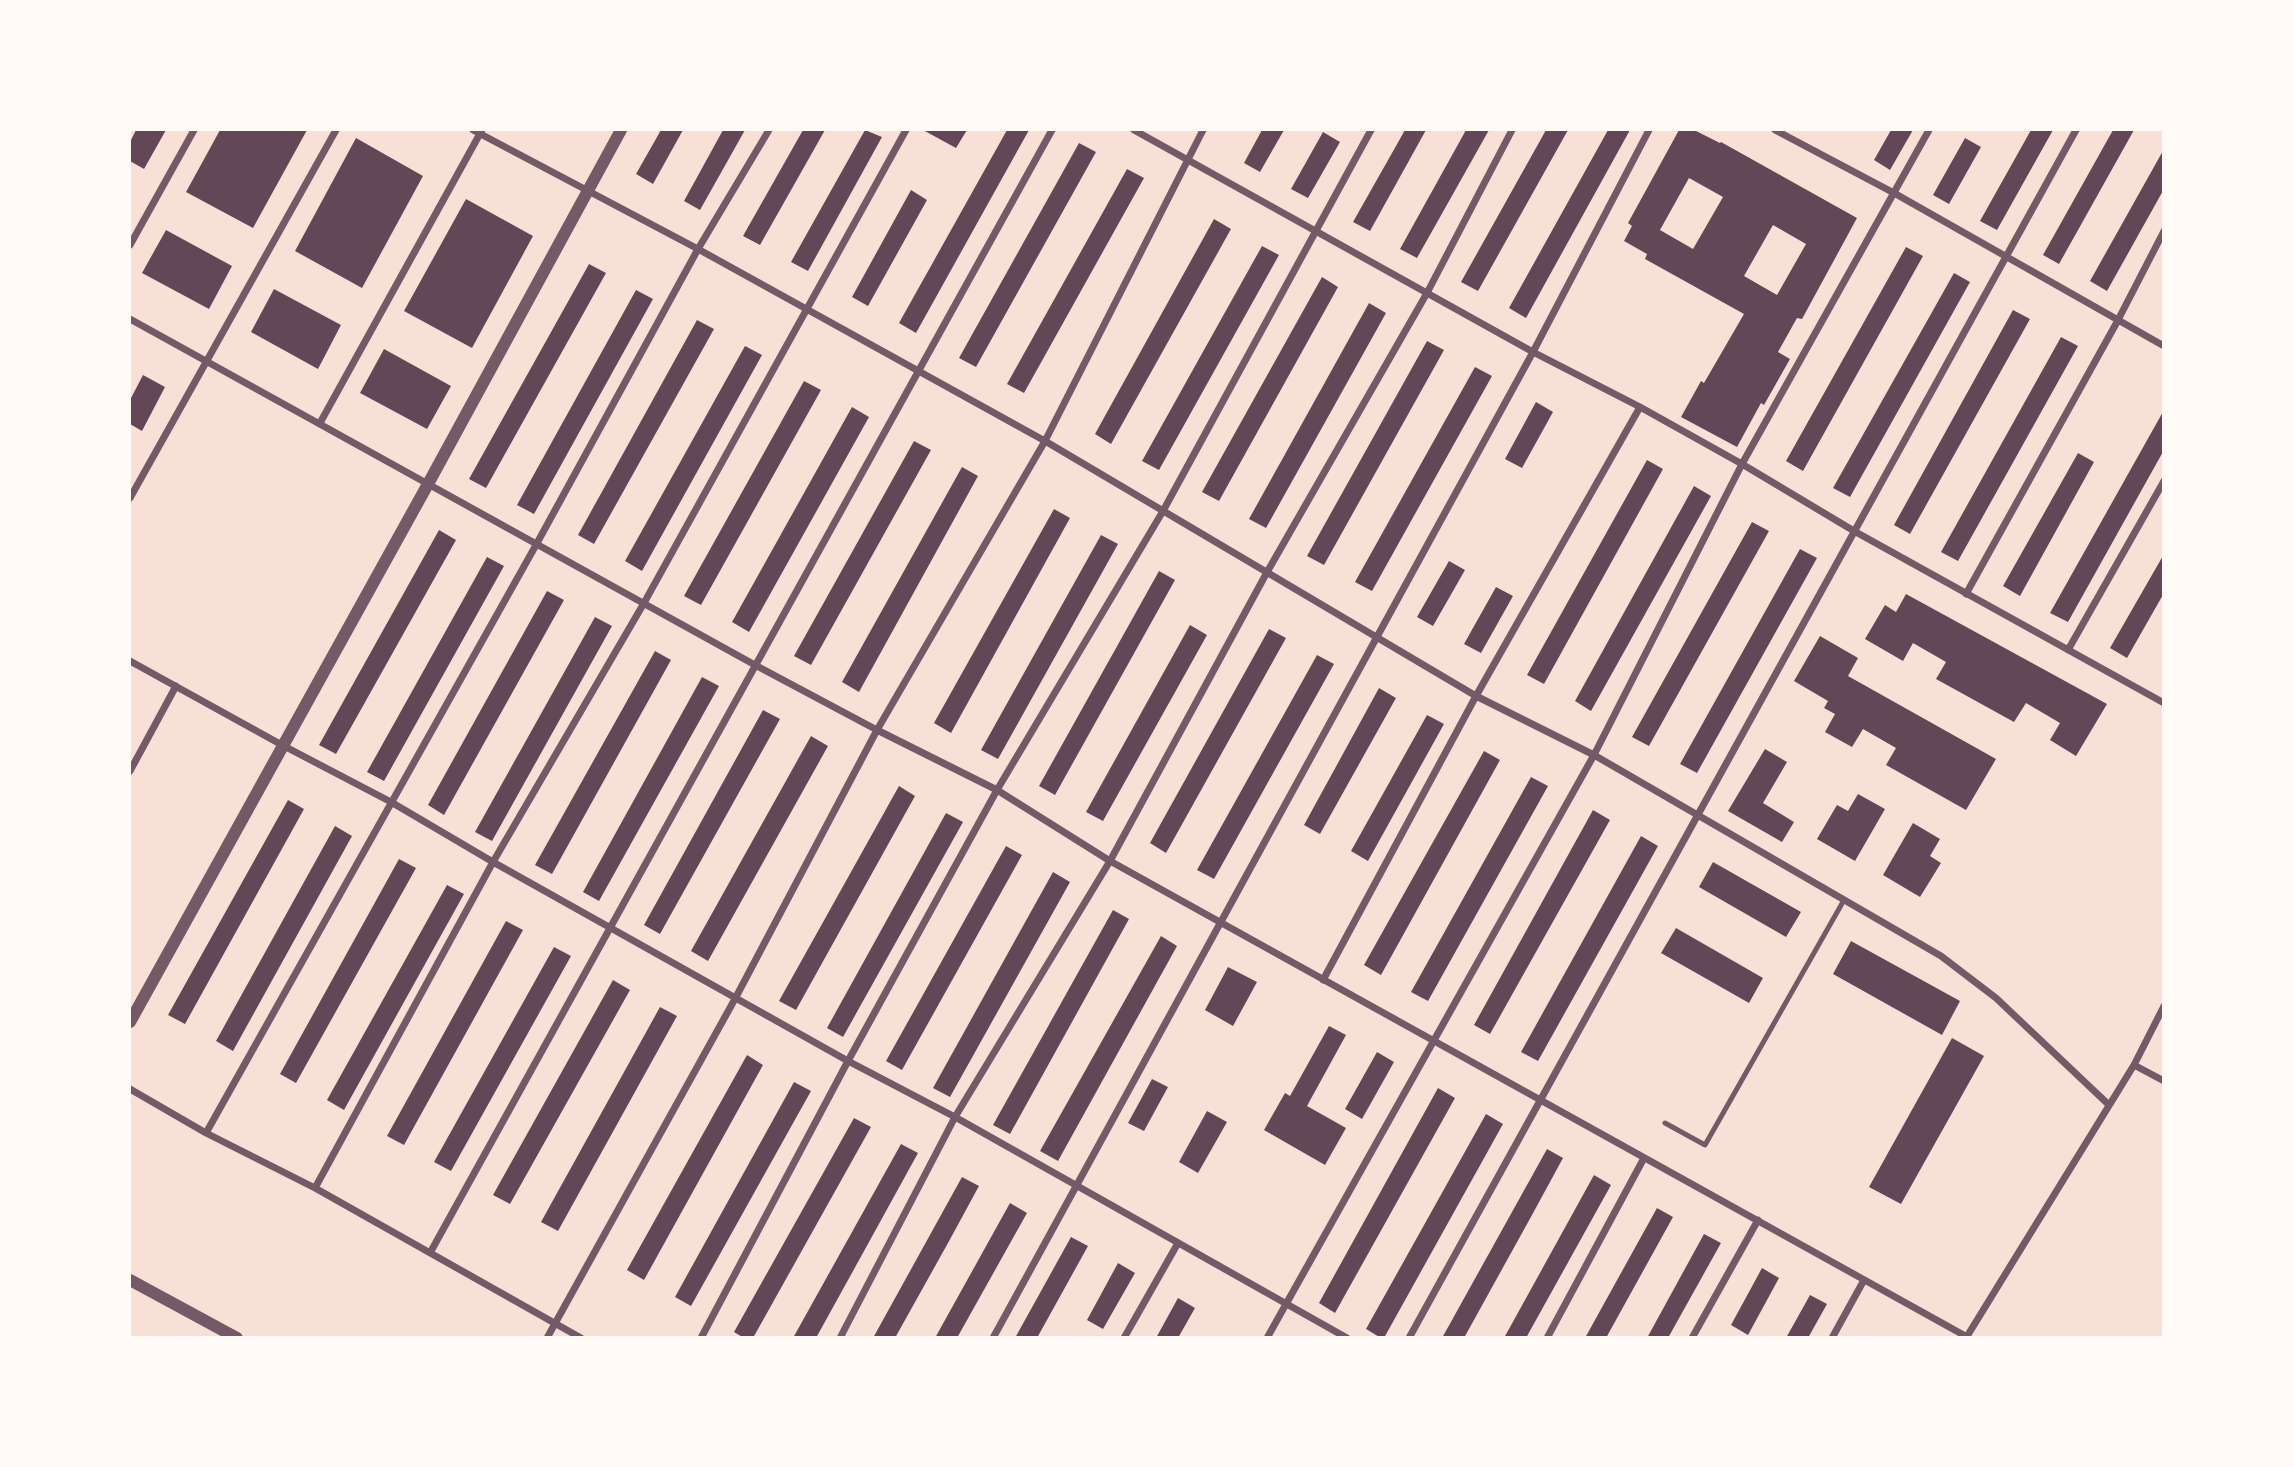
<!DOCTYPE html>
<html>
<head>
<meta charset="utf-8">
<style>
	body { margin:0 }
	#map { position:relative; width:2293px; height:1467px; overflow:hidden; background:#f7e1d7; font-family:Raleway,sans-serif }
	canvas { display:block }
	.frame { position:absolute; inset:0; border:131px solid #fffaf5; pointer-events:none }
</style>
</head>
<body>
<div id="map">
<canvas width="2293" height="1467"></canvas>
<div class="frame"></div>
</div>
<script>
const ctx = document.querySelector('canvas').getContext('2d');
ctx.lineJoin = 'round';
function fill(path, color) { ctx.fillStyle = color; ctx.fill(path, 'evenodd'); }
const poly = rows => new Path2D(rows.map(r => 'M' + r).join(''));
function trace(path, color, width, dash) { ctx.strokeStyle = color; ctx.lineWidth = width; ctx.lineCap = dash ? 'butt' : 'round'; ctx.setLineDash(dash || []); ctx.stroke(path); }
const building = poly([
	[136,130,166,130,144,169,130,161,130,142],
	[220,130,307,130,253,228,186,192],
	[661,130,683,130,653,184,636,174],
	[723,130,745,130,700,210,684,201],
	[803,130,825,130,760,245,743,236],
	[865,130,882,137,808,271,791,262],
	[923,130,967,130,956,148],
	[1007,130,1029,130,916,333,899,323],
	[1262,130,1284,130,1260,172,1244,163],
	[1405,130,1426,130,1370,231,1353,222],
	[1466,130,1489,130,1417,258,1400,249],
	[1546,130,1568,130,1478,291,1461,282],
	[1608,130,1630,130,1526,318,1509,308],
	[1679,130,1694,130,1720,143,1721,142,1857,218,1802,319,1797,318,1778,352,1790,359,1764,405,1761,403,1737,447,1681,417,1701,381,1704,383,1744,314,1645,259,1647,254,1624,241,1632,226,1628,223],
	[1689,178,1723,197,1693,249,1660,230],
	[1773,225,1806,244,1777,295,1744,276],
	[1891,130,1913,130,1890,170,1874,160],
	[2031,130,2053,130,1997,230,1980,221],
	[2113,130,2134,130,2059,264,2043,255],
	[1323,132,1340,142,1308,198,1291,189],
	[356,138,423,176,362,288,295,251],
	[1965,138,1981,147,1949,204,1933,195],
	[1079,143,1096,152,976,367,959,358],
	[2164,149,2164,189,2107,291,2090,281],
	[1127,169,1144,178,1024,393,1007,384],
	[911,190,927,200,868,306,852,297],
	[466,199,533,236,472,348,404,311],
	[1214,219,1231,229,1111,444,1095,434],
	[166,230,232,266,209,309,142,273],
	[1262,246,1279,255,1159,470,1142,461],
	[1906,247,1923,256,1803,471,1786,461],
	[589,264,606,273,486,488,469,479],
	[1954,273,1970,282,1850,497,1833,488],
	[1322,277,1338,287,1219,501,1202,492],
	[274,289,341,325,318,369,251,332],
	[636,290,653,299,534,514,517,505],
	[1369,303,1386,313,1266,528,1249,519],
	[2013,310,2030,319,1910,534,1894,525],
	[697,320,714,329,594,544,578,535],
	[2061,337,2078,346,1958,561,1941,552],
	[1427,341,1444,350,1324,565,1307,556],
	[745,346,762,355,642,571,625,561],
	[384,349,451,386,427,429,360,393],
	[1475,367,1492,376,1372,591,1355,582],
	[143,375,165,387,142,431,130,424,130,400],
	[804,381,821,390,701,605,684,596],
	[1536,402,1553,412,1522,468,1505,459],
	[852,407,869,417,749,632,732,622],
	[2164,410,2164,450,2068,622,2050,613],
	[914,441,931,450,811,665,794,656],
	[2078,453,2094,462,2020,596,2003,586],
	[1647,460,1663,469,1544,684,1527,675],
	[962,467,978,476,859,692,842,682],
	[1694,486,1711,496,1591,711,1575,701],
	[1054,509,1070,518,951,733,934,723],
	[1752,522,1769,531,1649,746,1632,737],
	[439,530,456,540,336,754,319,745],
	[1101,535,1118,544,998,759,981,750],
	[1800,549,1817,558,1697,773,1680,764],
	[2164,554,2164,593,2127,658,2110,648],
	[487,557,504,566,384,781,367,772],
	[1449,561,1465,570,1433,626,1417,617],
	[1159,571,1175,580,1055,795,1039,786],
	[1496,587,1513,596,1481,653,1464,644],
	[547,591,564,600,444,815,428,805],
	[1906,594,2107,704,2076,756,2050,740,2060,723,2026,703,2014,722,1936,679,1946,662,1913,643,1903,661,1865,639,1885,605,1896,612],
	[595,617,612,626,492,841,475,832],
	[1190,625,1207,635,1103,821,1086,812],
	[1269,629,1286,638,1166,853,1150,843],
	[1820,636,1858,658,1848,676,1996,759,1966,810,1886,765,1896,748,1863,729,1852,747,1825,732,1835,714,1824,708,1828,701,1794,681],
	[655,651,671,660,552,874,535,865],
	[1317,655,1334,664,1214,879,1197,870],
	[702,677,719,686,599,901,583,892],
	[1379,688,1396,698,1320,834,1304,825],
	[763,710,780,719,660,934,644,925],
	[1427,715,1444,724,1368,861,1351,851],
	[811,736,828,746,708,961,691,951],
	[1765,749,1787,762,1763,803,1794,822,1782,842,1728,811],
	[1484,751,1500,760,1381,975,1364,965],
	[1531,777,1548,786,1428,1001,1411,992],
	[899,786,915,796,796,1010,779,1001],
	[1858,794,1885,809,1855,861,1817,839,1837,805,1848,811],
	[288,800,304,809,185,1024,168,1015],
	[1593,810,1610,820,1490,1034,1474,1025],
	[946,813,963,822,843,1037,827,1028],
	[1913,823,1940,839,1930,856,1941,863,1920,897,1883,875],
	[335,826,352,836,233,1051,216,1041],
	[1641,836,1658,846,1538,1061,1521,1052],
	[1006,846,1022,855,902,1070,886,1061],
	[399,859,416,868,296,1083,280,1074],
	[1713,862,1801,912,1786,937,1699,887],
	[1053,872,1070,882,950,1097,933,1088],
	[447,885,464,894,344,1110,327,1100],
	[1113,910,1129,919,1010,1134,993,1125],
	[506,921,523,930,404,1145,387,1136],
	[1676,928,1763,978,1749,1003,1661,953],
	[1161,936,1177,946,1058,1161,1040,1151],
	[1851,941,1960,1001,1942,1035,1833,974],
	[554,947,571,956,451,1171,434,1162],
	[1228,967,1257,982,1233,1026,1205,1010],
	[613,980,630,990,510,1204,493,1195],
	[660,1007,677,1016,558,1231,541,1222],
	[1329,1026,1346,1035,1307,1106,1346,1128,1325,1165,1264,1130,1285,1093,1290,1096],
	[1952,1038,1984,1056,1901,1204,1869,1187],
	[1377,1052,1394,1062,1362,1119,1345,1109],
	[747,1055,763,1065,644,1280,627,1270],
	[1152,1079,1168,1087,1144,1131,1128,1123],
	[794,1082,811,1091,691,1306,675,1297],
	[1438,1088,1455,1098,1335,1313,1319,1303],
	[1207,1111,1227,1122,1198,1173,1179,1162],
	[1486,1114,1503,1124,1384,1338,1381,1338,1366,1329],
	[854,1118,871,1127,753,1338,744,1338,734,1332],
	[901,1144,918,1153,858,1262,816,1338,793,1338],
	[1547,1149,1563,1158,1532,1215,1464,1338,1442,1338],
	[1594,1175,1611,1185,1526,1338,1504,1338],
	[962,1177,979,1186,948,1243,895,1338,873,1338],
	[1010,1203,1027,1213,957,1338,935,1338],
	[1657,1208,1673,1217,1606,1338,1585,1338],
	[1704,1234,1721,1243,1668,1338,1647,1338],
	[1071,1237,1088,1246,1037,1338,1015,1338],
	[1118,1263,1135,1273,1103,1329,1087,1320],
	[1762,1268,1779,1278,1748,1335,1731,1325],
	[1810,1295,1827,1304,1808,1338,1786,1338],
	[1178,1298,1195,1308,1178,1338,1156,1338]
]);
const service = poly([
	[1665,1123,1705,1145,1844,900]
]);
const minor = poly([
	[473,130,698,249,1045,441,1476,696,1594,755,1941,956,1996,998,2109,1105],
	[1134,130,1533,352,1640,407,1742,464,1854,531,2164,703],
	[1775,130,1894,193,2164,346],
	[130,245,194,130],
	[130,319,755,665,877,730,997,790,1110,861,1969,1338],
	[320,423,482,130],
	[130,498,336,130],
	[1966,594,2117,322,2164,231],
	[2068,650,2164,481],
	[130,661,282,745,391,802,493,862,848,1061,955,1117,1347,1338],
	[130,771,176,686],
	[1323,980,1476,696,1640,407],
	[2134,1065,2164,1081],
	[130,1089,206,1133,315,1188,581,1338],
	[206,1133,536,545,698,249,769,130],
	[315,1188,493,862,644,603,906,130],
	[430,1253,1052,130],
	[547,1338,736,997,877,730,1045,441,1203,130],
	[701,1338,848,1061,997,790,1163,511,1371,130],
	[840,1338,955,1117,1110,861,1266,574,1427,293,1512,130],
	[993,1338,1533,352,1649,130],
	[1124,1338,1178,1243],
	[1267,1338,1594,755,1742,464,1929,130],
	[1409,1338,2076,130],
	[1547,1338,1644,1158],
	[1692,1338,1758,1220],
	[1832,1338,1864,1280],
	[1966,1338,2134,1065,2164,1006]
]);
const tertiary = poly([
	[130,1022,428,484,621,130],
	[130,1280,237,1338]
]);
fill(building, '#644757');
trace(service, '#755966', 5);
trace(minor, '#755966', 7);
trace(tertiary, '#755966', 12);
</script>
</body>
</html>
